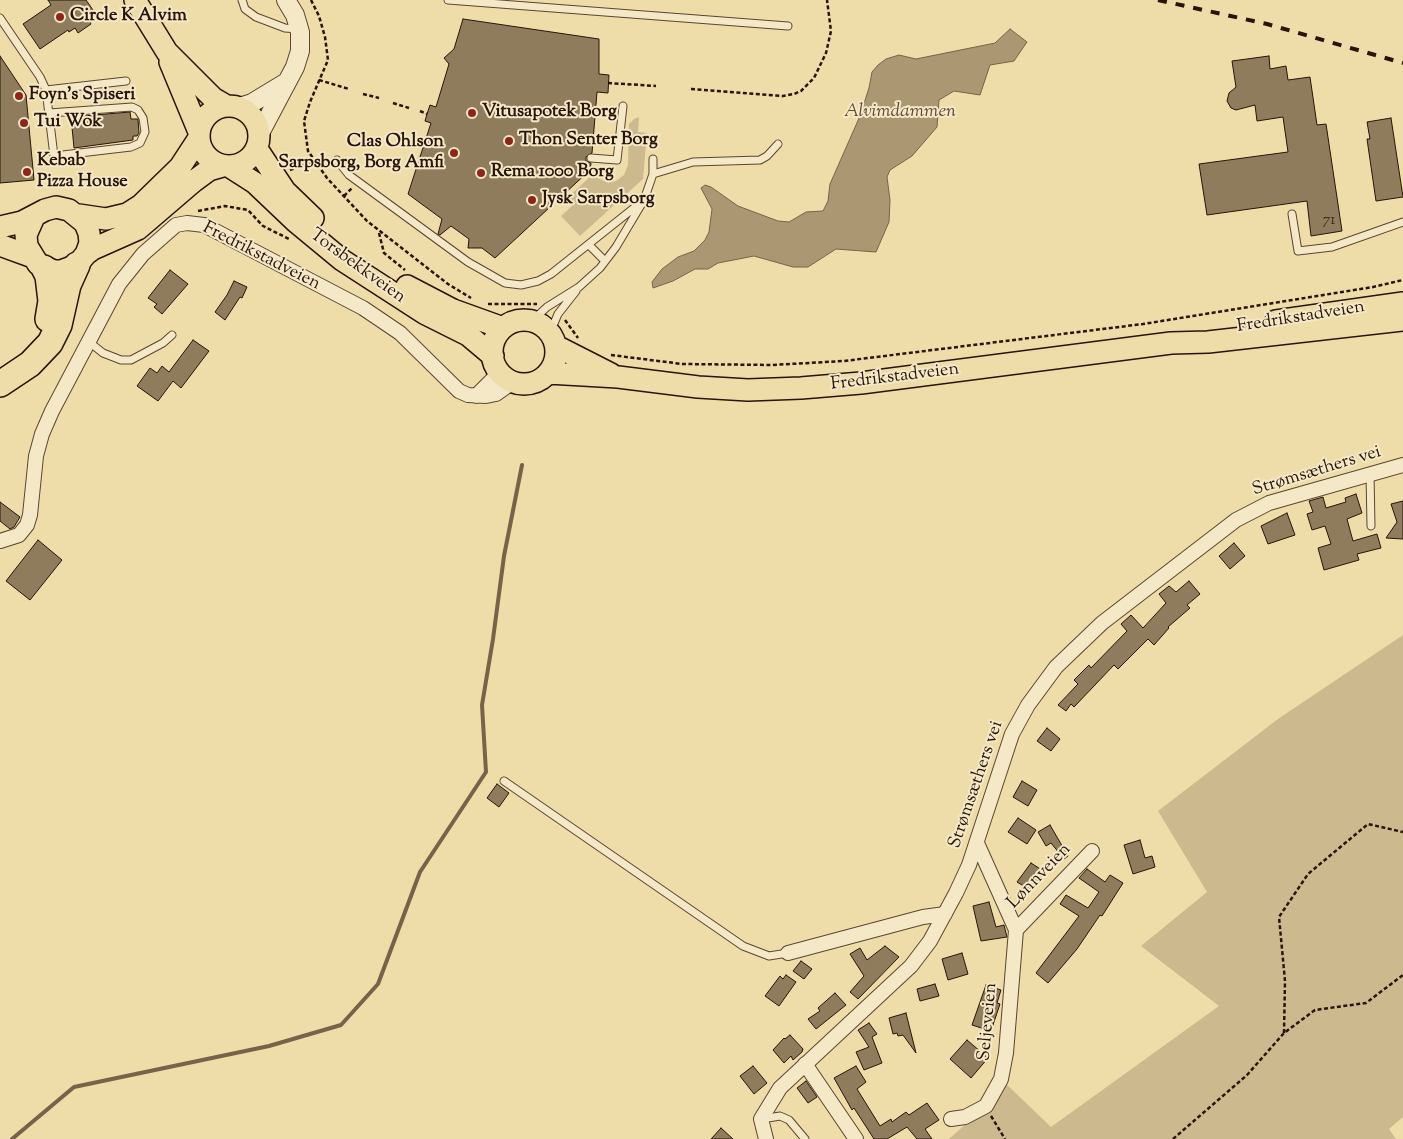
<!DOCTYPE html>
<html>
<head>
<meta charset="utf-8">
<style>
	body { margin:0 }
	canvas { display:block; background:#eedca9 }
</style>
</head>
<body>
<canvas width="1403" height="1139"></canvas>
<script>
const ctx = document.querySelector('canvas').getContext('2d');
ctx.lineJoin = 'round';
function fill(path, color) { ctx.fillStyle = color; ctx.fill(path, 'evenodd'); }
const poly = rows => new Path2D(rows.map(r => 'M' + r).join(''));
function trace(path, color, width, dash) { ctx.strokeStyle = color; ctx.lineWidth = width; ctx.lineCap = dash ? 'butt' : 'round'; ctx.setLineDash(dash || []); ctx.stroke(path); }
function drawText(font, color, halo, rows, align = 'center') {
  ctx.font = font + ' "Sorts Mill Goudy",serif'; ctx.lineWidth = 4; ctx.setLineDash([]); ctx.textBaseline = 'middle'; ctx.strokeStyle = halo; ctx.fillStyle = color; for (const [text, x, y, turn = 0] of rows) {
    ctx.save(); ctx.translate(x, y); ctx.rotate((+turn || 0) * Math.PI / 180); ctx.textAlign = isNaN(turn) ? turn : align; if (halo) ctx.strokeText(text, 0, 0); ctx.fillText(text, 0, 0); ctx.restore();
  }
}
const green = poly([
	[639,117,638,132,647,133,643,179,580,236,561,216,572,206,565,200,592,175,608,183,616,181,624,175,628,165,629,124,634,119],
	[1403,635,1403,1117,1389,1129,1396,1139,949,1139,986,1106,1001,1079,1051,1127,1219,1006,1141,946,1207,892,1158,811,1278,719]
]);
const water = poly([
	[1010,29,1027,42,1014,61,990,65,980,95,954,91,939,100,937,127,912,156,890,170,887,177,890,200,889,222,876,252,836,249,808,267,793,267,754,256,718,263,708,269,695,269,673,281,653,288,652,282,662,269,678,257,694,251,705,240,709,232,712,209,701,188,705,185,711,187,738,206,778,221,789,222,806,212,823,211,828,201,830,184,860,116,869,88,872,72,878,65,886,59,899,55,916,59,995,43,1010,29]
]);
const stream = poly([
	[12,1139,74,1087,269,1046,341,1025,378,984,420,872,486,772,482,705,493,639,504,556,522,465]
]);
const building = poly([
	[48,0,86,0,93,10,86,15,91,24,78,33,75,28,69,32,68,30,40,49,23,24,51,5,48,0],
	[463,19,599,39,599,74,609,75,608,93,597,92,592,153,586,157,586,161,591,163,590,170,495,258,482,248,468,248,469,239,451,226,440,235,438,234,442,219,408,194,431,123,425,121,427,114,430,105,436,107,449,64,444,58,454,49,463,19],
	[0,56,26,95,34,180,0,183,0,56],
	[1269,56,1270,69,1286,66,1288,80,1310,77,1317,125,1326,124,1342,231,1311,236,1307,201,1207,215,1199,164,1288,152,1283,117,1257,121,1255,105,1236,110,1231,108,1227,101,1229,93,1236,87,1232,61,1269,56],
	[130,112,131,119,138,119,139,133,137,136,133,136,133,140,74,148,71,117,130,112],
	[1391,118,1403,197,1376,201,1367,139,1370,139,1367,122,1391,118],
	[170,270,188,284,162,314,154,307,157,304,148,298,170,270],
	[234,281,247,287,242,298,240,297,225,320,215,312,227,295,234,281],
	[193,340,209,351,181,388,173,381,158,401,137,386,150,368,157,373,162,366,169,372,193,340],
	[1356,494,1362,513,1347,519,1353,541,1377,534,1381,548,1357,554,1359,560,1324,570,1318,548,1331,544,1325,526,1312,530,1307,514,1313,512,1309,501,1323,497,1326,508,1346,502,1345,498,1356,494],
	[1403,501,1403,539,1386,538,1397,522,1391,504,1403,501],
	[0,502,20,517,14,527,10,529,0,521,0,502],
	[1287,513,1295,535,1268,544,1261,526,1287,513],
	[38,540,62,560,30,600,6,581,38,540],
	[1234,543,1245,556,1230,569,1219,556,1234,543],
	[1189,581,1200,594,1187,605,1190,608,1168,627,1169,628,1154,645,1148,639,1118,669,1114,665,1074,707,1071,704,1066,711,1058,705,1078,684,1074,680,1089,665,1091,668,1127,631,1121,624,1131,615,1143,628,1166,603,1159,594,1169,586,1176,592,1189,581],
	[1047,728,1060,739,1051,751,1037,741,1047,728],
	[1022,781,1037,790,1028,806,1013,797,1022,781],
	[497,784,509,793,499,807,487,798,497,784],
	[1018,818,1036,830,1027,844,1008,832,1018,818],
	[1050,825,1068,856,1064,859,1051,843,1046,846,1038,832,1050,825],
	[1140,840,1145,858,1152,856,1155,867,1133,874,1124,845,1140,840],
	[1031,863,1045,872,1032,891,1017,882,1031,863],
	[1087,869,1105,882,1110,875,1123,883,1102,916,1100,915,1077,949,1048,983,1036,973,1079,916,1060,904,1066,895,1088,908,1099,892,1079,878,1087,869],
	[989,902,996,927,1004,925,1007,937,981,941,973,906,989,902],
	[885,946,899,957,858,999,850,992,864,976,850,954,860,948,867,960,885,946],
	[962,953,968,974,948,980,942,959,962,953],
	[801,961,812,969,804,979,793,971,801,961],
	[786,975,796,982,779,1006,765,996,780,976,783,979,786,975],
	[935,984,939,996,920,1001,917,989,935,984],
	[986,985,1001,990,997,1003,1000,1004,991,1031,972,1025,986,985],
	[835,993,846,1005,816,1029,808,1019,820,1011,818,1008,835,993],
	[906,1013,916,1053,903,1035,898,1036,897,1033,893,1034,889,1018,906,1013],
	[869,1023,877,1034,872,1037,882,1063,864,1070,856,1052,869,1047,858,1030,869,1023],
	[790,1035,803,1049,802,1052,793,1060,791,1056,784,1063,773,1050,784,1038,785,1039,790,1035],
	[967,1040,988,1058,971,1078,950,1059,967,1040],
	[753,1066,767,1083,754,1094,740,1076,753,1066],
	[856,1066,866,1082,857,1089,880,1126,891,1119,892,1122,906,1112,909,1115,927,1103,939,1120,925,1129,932,1139,917,1139,907,1127,887,1139,874,1139,854,1108,852,1110,834,1078,856,1066],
	[806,1081,817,1097,808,1103,797,1088,806,1081],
	[721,1128,733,1139,711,1139,721,1128]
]);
const path = poly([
	[311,0,319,16,325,37,328,60,310,102,304,121,308,151,327,178,367,221,448,284,471,298],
	[319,80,349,89],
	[608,83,656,86],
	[691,89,783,96,794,94,801,91,814,78,826,53,831,31,827,0],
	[363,94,379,98],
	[393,103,409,108],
	[420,111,427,114],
	[290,170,314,161],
	[344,196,352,188],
	[198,211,225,206,248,210,263,226,289,239],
	[379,233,384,253,405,270],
	[488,304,537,304],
	[565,320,578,338],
	[611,355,682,364,772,365,844,361,1143,324,1373,287,1403,280],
	[1284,1033,1285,981,1279,917,1308,874,1368,824,1403,832],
	[991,1116,1005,1139],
	[1173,1139,1247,1075,1284,1033,1315,1010,1366,1003,1403,975]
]);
const service = poly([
	[242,0,245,9,256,17,285,28,298,29],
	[448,0,788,26],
	[0,18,40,77,46,90,54,156,131,147,140,143,145,132,143,118,138,110,132,107,49,113],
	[46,90,126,81],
	[591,158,617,160,623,106],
	[337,160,349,175,468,262,505,283,521,285,538,281,551,274,644,200],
	[653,174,693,162,760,160,767,156,778,144],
	[1292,214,1298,251,1332,247,1403,222],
	[589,245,605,261],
	[532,321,547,307,579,287,600,268,616,247,644,200,653,174,653,159],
	[550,333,558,314,576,291],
	[88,341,103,353,121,360,131,360,163,343,172,335],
	[1370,474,1371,526],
	[504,781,743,946,769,956,788,953],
	[762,1119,780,1116,789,1120,805,1139]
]);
const minor = poly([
	[476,396,500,372],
	[0,541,19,535,27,525,30,515,36,456,42,434,52,411,119,284,143,254,176,225,187,223,204,225,363,308,400,333,459,391,468,395,486,396,496,394,513,382],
	[1016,930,1092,851],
	[788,953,923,917,945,914],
	[805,1064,856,1139],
	[951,1119,965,1117,986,1106,1001,1079,1006,1053,1016,930,977,843],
	[766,1139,761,1119,780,1088,911,966,930,941,956,893,969,865,1012,734,1028,705,1056,667,1102,623,1236,520,1269,503,1403,465]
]);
const tertiary = poly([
	[239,107,252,103,285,83],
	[260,133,295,67,300,51,300,32,295,15,286,0]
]);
const primary = poly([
	[135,0,167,52,213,98,225,105],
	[170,62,199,132],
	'199 136a30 30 0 1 1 60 0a30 30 0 1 1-60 0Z',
	[257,149,285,191,313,218],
	[230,167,255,183,296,222,342,260,424,313,468,335,493,356],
	[79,215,106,219,127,214,141,205,180,167,199,138],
	[0,227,22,222,45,210,56,207,69,210,85,223,89,233,90,243,86,254,77,265,61,271,54,271,38,264,27,246,26,235,34,217],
	[0,245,30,256],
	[86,254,93,249,138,229,194,181,209,170,223,166],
	[407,286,453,310,503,328],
	'492 352a32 32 0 1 1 64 0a32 32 0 1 1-64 0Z',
	[1276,321,1403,303],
	[556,346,611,374],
	[548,373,618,377,698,387,748,390,801,388,861,383,1171,343,1208,342,1403,320]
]);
const motorway = poly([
	[44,268,48,276,51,301,48,319],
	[0,384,30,364,50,343,59,325,68,285,77,265]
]);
const rail = poly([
	[1158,0,1267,24,1403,63]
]);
const markers = [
	[60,17,5,"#8f2418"],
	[19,96,5,"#8f2418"],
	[472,113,5,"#8f2418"],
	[24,123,5,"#8f2418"],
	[509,141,5,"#8f2418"],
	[454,153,5,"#8f2418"],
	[27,172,5,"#8f2418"],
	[481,173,5,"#8f2418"],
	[532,200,5,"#8f2418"]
];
const numberNames = [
	["71",1329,221]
];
const poiNames = [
	["Circle K Alvim",70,17],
	["Foyn's Spiseri",29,96],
	["Vitusapotek Borg",482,113],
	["Tui Wok",34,123],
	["Thon Senter Borg",519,141],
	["Clas Ohlson",444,143,"right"],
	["Sarpsborg, Borg Amfi",444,164,"right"],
	["Kebab",37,162],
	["Pizza House",37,183],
	["Rema 1000 Borg",491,173],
	["Jysk Sarpsborg",542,200]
];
const streetNames = [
	["Fredrikstadveien",261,257,27],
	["Torsbekkveien",357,267,36],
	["Fredrikstadveien",1301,318,-9],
	["Fredrikstadveien",895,378,-7],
	["Strømsæthers vei",1317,472,-17],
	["Strømsæthers vei",977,785,-71],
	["Lønnveien",1040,877,-46],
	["Seljeveien",989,1022,-85]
];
const waterNames = [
	["Alvimdammen",900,113]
];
fill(green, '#ccba8e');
fill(water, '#ab9873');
trace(water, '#776349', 1);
trace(stream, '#776349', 4);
fill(building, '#8f7c5c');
trace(building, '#281409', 1);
trace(service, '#5a4631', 9);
trace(minor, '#5a4631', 16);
trace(tertiary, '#5a4631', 20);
trace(primary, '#281409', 24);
trace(motorway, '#281409', 28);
trace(path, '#281409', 2.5, [4, 2.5]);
trace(service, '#f4e8c7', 7);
trace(minor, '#f4e8c7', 14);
trace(tertiary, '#f4e8c7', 18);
trace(primary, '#eedca9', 21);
trace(motorway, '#eedca9', 25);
trace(rail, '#281409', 4, [9, 9]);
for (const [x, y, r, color] of markers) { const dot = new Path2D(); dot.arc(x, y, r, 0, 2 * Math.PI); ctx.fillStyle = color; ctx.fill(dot); trace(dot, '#f4e8c7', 2); }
drawText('15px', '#422e1e', null, numberNames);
drawText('bold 18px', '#281409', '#f4e8c7', poiNames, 'left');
drawText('18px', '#281409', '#f4e8c7', streetNames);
drawText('italic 19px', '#5c4933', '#f4e8c7', waterNames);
</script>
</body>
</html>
